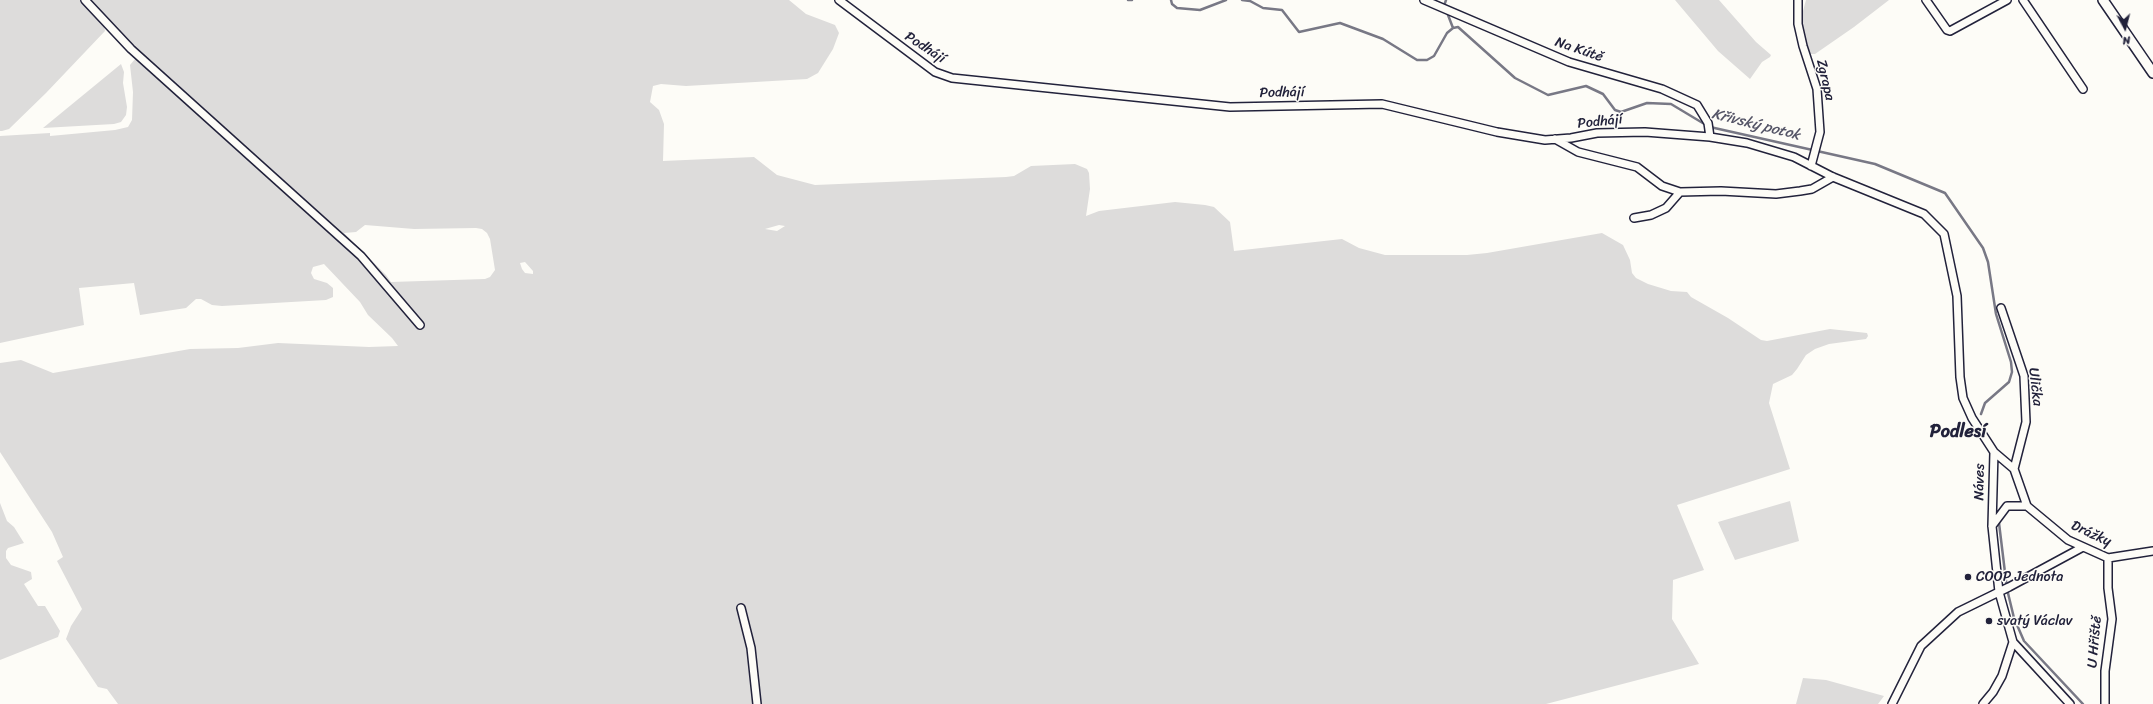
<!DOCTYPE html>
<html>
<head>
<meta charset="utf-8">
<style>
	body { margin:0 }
	#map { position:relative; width:2153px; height:704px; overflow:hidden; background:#fdfcf7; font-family:Sriracha,sans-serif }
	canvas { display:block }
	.north { position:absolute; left:2105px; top:8px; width:40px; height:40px; -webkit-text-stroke:3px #fdfcf7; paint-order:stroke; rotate:173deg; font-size:11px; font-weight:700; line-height:16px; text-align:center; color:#22223b }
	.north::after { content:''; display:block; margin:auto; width:14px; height:18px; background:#22223b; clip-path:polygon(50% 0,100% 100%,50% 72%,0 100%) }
</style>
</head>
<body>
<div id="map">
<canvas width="2153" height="704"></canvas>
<div class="north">N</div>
</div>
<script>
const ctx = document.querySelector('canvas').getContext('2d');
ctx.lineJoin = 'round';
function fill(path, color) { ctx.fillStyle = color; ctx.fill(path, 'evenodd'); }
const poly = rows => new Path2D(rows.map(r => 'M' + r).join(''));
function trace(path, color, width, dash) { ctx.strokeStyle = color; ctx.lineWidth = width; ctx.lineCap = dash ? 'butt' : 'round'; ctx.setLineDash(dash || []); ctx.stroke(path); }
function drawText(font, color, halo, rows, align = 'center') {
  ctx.font = font + ' Sriracha,sans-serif'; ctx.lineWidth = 3; ctx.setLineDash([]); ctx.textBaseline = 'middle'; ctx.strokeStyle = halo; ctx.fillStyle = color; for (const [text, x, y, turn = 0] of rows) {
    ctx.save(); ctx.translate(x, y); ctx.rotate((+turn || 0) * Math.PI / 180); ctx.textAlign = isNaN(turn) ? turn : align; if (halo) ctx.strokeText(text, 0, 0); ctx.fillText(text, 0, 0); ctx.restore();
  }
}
const green = poly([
	[0,0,80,0,104,26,105,31,46,93,9,129,2,131,0,131],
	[90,0,789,0,806,14,835,25,839,33,833,49,818,73,807,79,686,86,661,84,653,86,650,102,659,110,664,124,663,161,754,157,777,175,815,185,1006,177,1014,176,1031,166,1075,164,1087,169,1089,173,1090,189,1086,216,1099,211,1175,202,1205,205,1214,207,1230,222,1234,251,1342,239,1359,248,1385,255,1467,255,1487,253,1602,233,1623,245,1630,260,1632,273,1636,278,1648,284,1671,291,1687,292,1691,297,1728,318,1761,340,1767,341,1830,329,1867,333,1868,336,1866,339,1829,344,1815,349,1806,355,1797,369,1792,375,1773,384,1769,403,1790,469,1677,505,1704,570,1673,580,1672,619,1699,664,1546,704,118,704,107,689,98,687,66,639,71,626,82,609,57,561,63,557,52,532,0,452,0,363,21,360,53,373,190,349,238,348,278,343,369,347,398,346,392,338,368,315,360,302,324,264,313,267,311,273,314,279,327,283,333,288,333,297,326,300,222,306,212,305,201,299,196,299,186,308,140,315,134,283,79,288,84,325,0,343,0,136,50,133,50,136,115,130,128,127,132,120,133,92,130,65,140,53],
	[365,225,414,229,476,228,482,229,487,233,490,239,495,270,490,277,485,279,391,282,386,275,344,233,356,232],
	[779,225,785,226,777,231,765,229],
	[525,262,533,271,533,274,525,273,522,269,520,263],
	[1675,0,1719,0,1756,42,1771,55,1770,57,1762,62,1750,79,1718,51],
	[1806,0,1889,0,1854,27,1815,54,1810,54,1800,22],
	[121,64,124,72,123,83,127,107,126,115,121,122,114,124,43,128],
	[1790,501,1799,541,1735,560,1718,522],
	[0,503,7,521,14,527,24,543,8,548,6,551,6,558,11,565,31,572,32,579,24,584,38,606,45,606,60,631,58,637,0,660],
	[1803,678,1826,680,1884,696,1878,704,1796,704]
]);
const stream = poly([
	[1128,0,1132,0],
	[1171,0,1172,4,1177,8,1200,10,1226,0],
	[1242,0,1250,1,1263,8,1282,10,1299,32,1340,23,1383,39,1417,60,1427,60,1434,56,1447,33,1453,28,1458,27,1515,78,1548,95,1586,86,1603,94,1615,110,1621,112,1647,103,1671,104,1706,125],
	[1445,3,1446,0],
	[1448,15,1453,28],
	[1710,127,1875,164,1945,193,1983,248,1988,262,1996,314,2011,362,2012,372,2009,382,1985,403,1981,414],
	[1999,523,2007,589,2014,618,2024,641,2083,704]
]);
const minor = poly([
	[85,0,131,49,361,256,420,325],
	[839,0,935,72,952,78,1230,107,1382,104,1497,132,1545,140,1571,138,1597,133,1645,132,1710,137,1747,143,1794,157,1833,177,1924,214,1944,234,1957,296,1960,377,1963,398,1972,418,1994,452,2014,469,2027,506],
	[1424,0,1569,62,1662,89,1697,105,1708,123,1710,137],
	[1798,0,1798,24,1803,46,1817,89,1820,132,1811,166],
	[1926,0,1947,30,1950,31,2007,0],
	[2023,0,2083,89],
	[1555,139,1578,152,1637,167,1662,186,1680,192],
	[1634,218,1651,215,1666,208,1680,192,1721,191,1776,194,1800,191,1812,189,1833,177],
	[2001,308,2024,376,2026,422,2014,469],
	[1994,452,1992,526,1999,592,2013,642,2070,704],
	[2027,506,2068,540,2108,558,2153,551],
	[1992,526,2007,506,2027,506],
	[741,608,751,648,757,704],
	[1892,704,1921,646,1958,612,2009,587,2083,547],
	[1983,704,1993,692,2002,676,2013,642],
	[2105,704,2105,671,2112,619,2108,588,2108,558]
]);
const tertiary = poly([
	[2103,0,2153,73]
]);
const markers = [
	[1968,577,4,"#22223b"],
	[1989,621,4,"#22223b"]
];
const streetNames = [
	["Podhájí",925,48,33],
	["Na Kútě",1579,50,19],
	["Zgrapa",1825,80,77],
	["Podhájí",1282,93,-1],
	["Podhájí",1600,122,-6],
	["Ulička",2035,387,83],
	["Náves",1980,482,-89],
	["Drážky",2091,534,25],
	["U Hřiště",2095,642,-85]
];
const poiNames = [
	["COOP Jednota",1976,577],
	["svatý Václav",1997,621]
];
const waterNames = [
	["Křivský potok",1756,125,14]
];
const districtNames = [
	["Podlesí",1958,432]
];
fill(green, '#dddcdb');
trace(stream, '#787885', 2.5);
trace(minor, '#22223b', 10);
trace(tertiary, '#22223b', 12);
trace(minor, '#fdfcf7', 7);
trace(tertiary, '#fdfcf7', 9);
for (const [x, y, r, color] of markers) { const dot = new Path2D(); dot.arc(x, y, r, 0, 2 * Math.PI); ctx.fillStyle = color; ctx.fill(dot); trace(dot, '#fdfcf7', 1.5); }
drawText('14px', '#22223b', '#fdfcf7', streetNames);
drawText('14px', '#22223b', '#fdfcf7', poiNames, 'left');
drawText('italic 15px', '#545466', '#fdfcf7', waterNames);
drawText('bold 18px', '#22223b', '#fdfcf7', districtNames);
</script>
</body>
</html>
